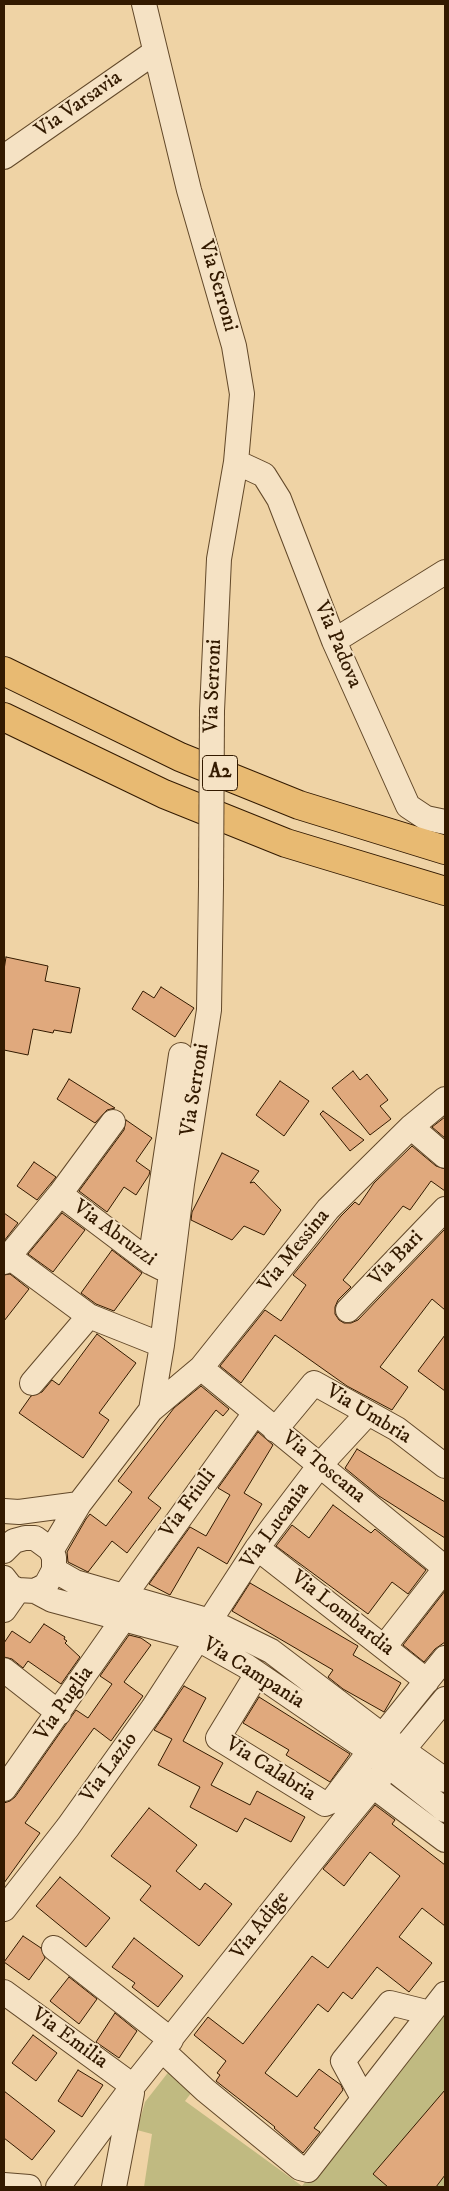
<!DOCTYPE html>
<html>
<head>
<meta charset="utf-8">
<style>
	body { margin:0 }
	#map { position:relative; width:449px; height:2191px; overflow:hidden; background:#efd3a5; font-family:"IM FELL DW Pica",serif }
	canvas { display:block }
	.frame { position:absolute; inset:0; border:5px solid #331a00; pointer-events:none }
</style>
</head>
<body>
<div id="map">
<canvas width="449" height="2191"></canvas>
<div class="frame"></div>
</div>
<script>
const ctx = document.querySelector('canvas').getContext('2d');
ctx.lineJoin = 'round';
function fill(path, color) { ctx.fillStyle = color; ctx.fill(path, 'evenodd'); }
const poly = rows => new Path2D(rows.map(r => 'M' + r).join(''));
function trace(path, color, width, dash) { ctx.strokeStyle = color; ctx.lineWidth = width; ctx.lineCap = dash ? 'butt' : 'round'; ctx.setLineDash(dash || []); ctx.stroke(path); }
function drawText(font, color, halo, rows, align = 'center') {
  ctx.font = font + ' "IM FELL DW Pica",serif'; ctx.lineWidth = 4; ctx.setLineDash([]); ctx.textBaseline = 'middle'; ctx.strokeStyle = halo; ctx.fillStyle = color; for (const [text, x, y, turn = 0] of rows) {
    ctx.save(); ctx.translate(x, y); ctx.rotate((+turn || 0) * Math.PI / 180); ctx.textAlign = isNaN(turn) ? turn : align; if (halo) ctx.strokeText(text, 0, 0); ctx.fillText(text, 0, 0); ctx.restore();
  }
}
const green = poly([
	[445,2003,445,2187,144,2187,152,2134,137,2130,145,2102,170,2070,195,2088,185,2101,302,2186]
]);
const building = poly([
	[6,957,48,966,45,981,80,988,71,1033,54,1030,53,1033,33,1029,28,1055,4,1050,4,970,6,957],
	[161,987,194,1008,175,1037,132,1009,143,991,154,998,161,987],
	[353,1071,360,1080,367,1074,388,1100,380,1106,391,1119,370,1135,332,1088,353,1071],
	[69,1079,115,1108,107,1110,95,1123,57,1099,69,1079],
	[280,1081,309,1101,284,1136,256,1115,280,1081],
	[323,1111,364,1140,350,1151,320,1114,323,1111],
	[445,1117,445,1138,432,1127,445,1117],
	[126,1120,152,1138,136,1161,150,1171,149,1175,136,1195,124,1187,107,1212,79,1191,124,1130,126,1120],
	[412,1146,436,1166,445,1169,445,1191,431,1181,410,1210,403,1206,343,1280,351,1287,338,1300,335,1307,335,1314,339,1320,344,1323,351,1323,358,1320,445,1229,445,1310,432,1299,380,1367,408,1387,392,1410,347,1386,275,1335,241,1383,220,1366,265,1310,281,1321,306,1285,293,1275,341,1216,355,1202,359,1205,374,1183,412,1146],
	[222,1153,259,1171,250,1183,254,1182,281,1210,264,1235,244,1226,232,1240,191,1220,192,1212,222,1153],
	[34,1162,56,1177,37,1200,17,1186,34,1162],
	[4,1213,18,1223,4,1241,4,1213],
	[62,1213,85,1230,53,1272,28,1254,62,1213],
	[112,1250,142,1273,114,1311,96,1304,81,1293,112,1250],
	[10,1274,29,1289,4,1321,4,1275,10,1274],
	[97,1334,136,1363,99,1413,109,1420,83,1458,19,1413,31,1396,42,1392,52,1380,59,1385,97,1334],
	[445,1335,445,1391,418,1371,445,1335],
	[201,1386,229,1409,223,1416,216,1410,148,1498,161,1508,127,1553,112,1541,88,1572,68,1562,67,1552,86,1519,90,1514,106,1526,132,1492,118,1481,174,1408,201,1386],
	[258,1432,273,1445,244,1493,262,1504,227,1564,198,1547,170,1595,149,1584,190,1527,206,1536,230,1495,218,1488,258,1432],
	[357,1449,445,1502,445,1538,379,1496,345,1468,357,1449],
	[333,1505,371,1533,375,1529,426,1570,408,1594,392,1582,368,1614,276,1546,292,1525,309,1538,333,1505],
	[250,1583,358,1646,353,1655,401,1683,384,1712,343,1689,328,1677,333,1670,232,1611,250,1583],
	[445,1591,445,1642,435,1649,424,1662,403,1645,445,1591],
	[44,1624,65,1637,64,1639,67,1641,65,1643,80,1657,61,1684,28,1661,23,1668,12,1659,4,1657,4,1643,12,1631,30,1643,44,1624],
	[129,1635,141,1638,151,1645,124,1682,143,1696,111,1741,94,1728,25,1823,40,1833,4,1883,4,1803,10,1801,15,1797,76,1710,88,1718,112,1684,100,1676,129,1635],
	[184,1686,206,1698,183,1741,223,1763,211,1785,250,1805,257,1791,305,1817,291,1842,245,1818,237,1832,190,1807,200,1787,158,1765,172,1739,154,1730,184,1686],
	[259,1697,350,1754,330,1782,286,1755,289,1750,243,1723,259,1697],
	[375,1805,395,1820,392,1824,445,1865,445,1926,422,1908,399,1937,432,1963,409,1992,377,1967,352,1999,343,1992,328,2012,318,2004,265,2073,297,2097,319,2069,341,2085,343,2090,314,2128,320,2132,303,2153,274,2128,275,2127,216,2081,220,2075,217,2073,226,2061,194,2035,208,2017,243,2044,312,1956,328,1968,400,1876,370,1852,344,1886,323,1869,375,1805],
	[149,1808,197,1845,176,1871,200,1890,205,1883,232,1904,199,1946,140,1900,151,1886,111,1856,149,1808],
	[60,1877,110,1918,86,1947,36,1906,60,1877],
	[23,1936,41,1948,45,1958,29,1980,4,1962,23,1936],
	[134,1938,183,1976,158,2007,132,1987,135,1983,112,1967,134,1938],
	[69,1977,97,1999,79,2024,50,2001,69,1977],
	[115,2013,137,2031,119,2058,96,2042,115,2013],
	[33,2035,57,2053,36,2081,12,2063,33,2035],
	[78,2070,103,2085,82,2117,58,2101,78,2070],
	[445,2090,445,2175,436,2187,388,2187,373,2174,445,2090],
	[4,2091,55,2131,32,2160,4,2138,4,2091]
]);
const minor = poly([
	[144,4,189,190,234,346,242,394,236,462,219,559,212,711],
	[4,157,155,52],
	[236,462,264,475,279,499,334,641,408,806,426,818,445,822],
	[334,641,445,572],
	[411,1127,445,1156],
	[60,1194,150,1262,162,1268],
	[8,1256,89,1316,162,1345],
	[4,1262,60,1194,113,1122],
	[150,1262,181,1055],
	[348,1310,445,1209],
	[201,1368,445,1568],
	[32,1383,89,1316],
	[151,1410,201,1368,328,1209,411,1127,445,1099],
	[275,1430,314,1383,397,1429,445,1466],
	[4,1511,19,1512,79,1504],
	[257,1548,427,1681],
	[4,1551,14,1541,25,1538,35,1538,50,1549,54,1557,54,1570,46,1585,35,1591,18,1590,11,1587,4,1578],
	[51,1551,79,1504,151,1410,162,1345,182,1184,209,1010,211,886],
	[54,1570,75,1582,210,1621,271,1651,383,1736,445,1780],
	[35,1591,52,1600,198,1639,246,1666,370,1751,445,1810],
	[124,1596,255,1413],
	[4,1610,18,1590],
	[384,1647,445,1569],
	[4,1670,59,1713],
	[257,1674,218,1738,325,1804,332,1801,370,1751,445,1658],
	[373,1786,445,1840],
	[4,1789,124,1618],
	[4,1909,68,1827,153,1708,257,1548,320,1465,368,1413],
	[54,1948,171,2040],
	[4,1992,133,2086],
	[162,2050,205,2090,300,2168,308,2170,445,1994],
	[363,2098,343,2061,390,2003,430,2013],
	[4,2185,29,2187],
	[58,2187,133,2086,339,1827,445,1699],
	[114,2187,132,2093]
]);
const highway = poly([
	[4,671,180,757,299,805,445,850],
	[4,717,164,794,286,843,445,891]
]);
const minorBridge = poly([
	[211,886,212,711]
]);
const shields = [
	[220,773,35]
];
const shieldNames = [
	["A2",220,773]
];
const streetNames = [
	["Via Varsavia",79,105,-35],
	["Via Serroni",217,286,74],
	["Via Padova",337,645,67],
	["Via Serroni",214,686,-88],
	["Via Serroni",196,1090,-81],
	["Via Abruzzi",114,1234,36],
	["Via Messina",295,1251,-51],
	["Via Bari",397,1259,-46],
	["Via Umbria",368,1415,31],
	["Via Toscana",323,1468,39],
	["Via Friuli",189,1504,-54],
	["Via Lucania",276,1526,-54],
	["Via Lombardia",342,1614,38],
	["Via Campania",253,1674,32],
	["Via Puglia",65,1704,-55],
	["Via Lazio",110,1768,-54],
	["Via Calabria",270,1770,32],
	["Via Adige",261,1926,-52],
	["Via Emilia",69,2039,36]
];
fill(green, '#c0ba81');
fill(building, '#e0a97d');
trace(building, '#331a00', 1);
trace(minor, '#624829', 26);
trace(highway, '#331a00', 30);
trace(minor, '#f5e2c4', 24);
trace(highway, '#e8ba72', 28);
trace(minorBridge, '#624829', 26, []);
trace(minorBridge, '#f5e2c4', 24);
for (const [x, y, w] of shields) { const box = new Path2D(); box.roundRect(x - w / 2, y - 17.5, w, 35, 4); ctx.fillStyle = '#f5e2c4'; ctx.fill(box); trace(box, '#331a00', 1); }
drawText('bold 20px', '#331a00', null, shieldNames);
drawText('21px', '#331a00', '#f5e2c4', streetNames);
</script>
</body>
</html>
